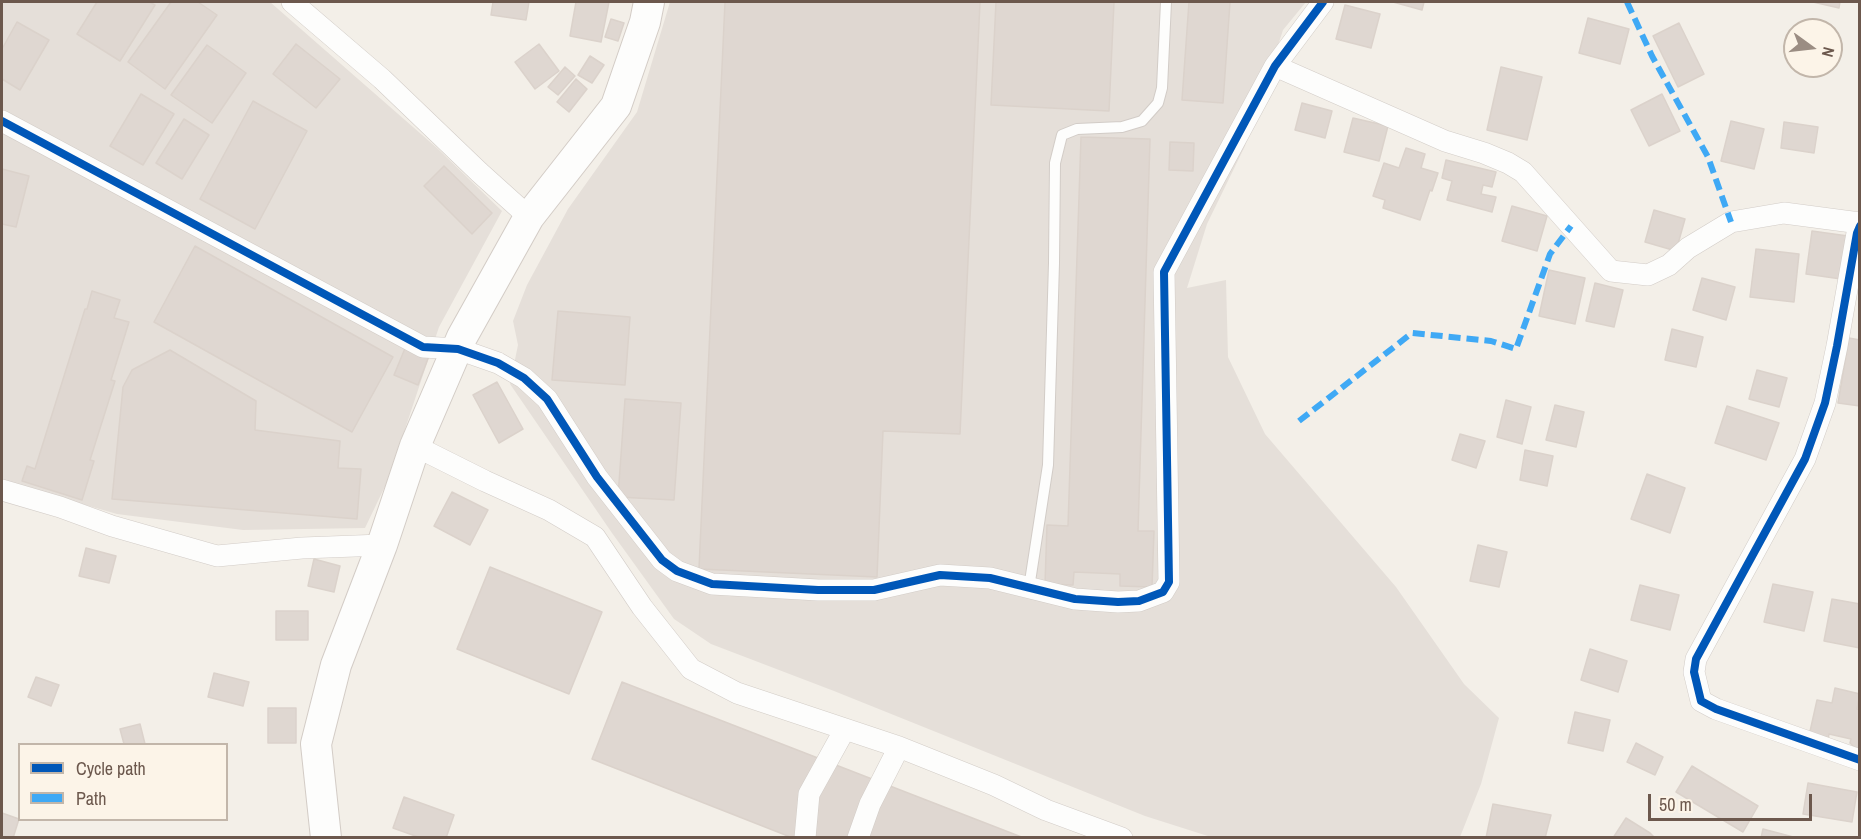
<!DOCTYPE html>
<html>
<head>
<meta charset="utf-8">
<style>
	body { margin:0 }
	#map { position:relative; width:1861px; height:839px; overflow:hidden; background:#f3efe8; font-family:"Archivo Narrow",sans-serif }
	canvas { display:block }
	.frame { position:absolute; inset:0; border:3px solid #6c584d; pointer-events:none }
	.legend { position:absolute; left:18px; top:743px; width:210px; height:78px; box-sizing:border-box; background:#fcf4e8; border:2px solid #c2b6aa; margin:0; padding:8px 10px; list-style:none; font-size:18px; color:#6c584d }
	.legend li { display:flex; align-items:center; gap:12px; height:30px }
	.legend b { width:30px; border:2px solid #c2b6aa }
	.north { position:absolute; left:1783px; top:18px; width:60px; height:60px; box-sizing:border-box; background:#fcf4e8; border:2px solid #c2b6aa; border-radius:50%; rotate:105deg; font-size:16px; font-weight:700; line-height:24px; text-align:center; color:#6c584d }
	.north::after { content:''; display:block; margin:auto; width:21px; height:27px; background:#9b8d83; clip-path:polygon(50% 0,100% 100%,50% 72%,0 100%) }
	.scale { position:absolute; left:1648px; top:794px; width:164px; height:27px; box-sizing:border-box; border:3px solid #6c584d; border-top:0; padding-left:8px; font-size:18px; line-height:21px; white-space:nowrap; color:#6c584d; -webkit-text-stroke:4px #fcf4e8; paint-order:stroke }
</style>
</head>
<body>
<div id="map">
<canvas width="1861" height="839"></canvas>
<div class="frame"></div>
<ul class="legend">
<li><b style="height:8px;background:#0057b8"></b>Cycle path</li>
<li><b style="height:8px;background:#3fa9f5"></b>Path</li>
</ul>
<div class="north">N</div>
<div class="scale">50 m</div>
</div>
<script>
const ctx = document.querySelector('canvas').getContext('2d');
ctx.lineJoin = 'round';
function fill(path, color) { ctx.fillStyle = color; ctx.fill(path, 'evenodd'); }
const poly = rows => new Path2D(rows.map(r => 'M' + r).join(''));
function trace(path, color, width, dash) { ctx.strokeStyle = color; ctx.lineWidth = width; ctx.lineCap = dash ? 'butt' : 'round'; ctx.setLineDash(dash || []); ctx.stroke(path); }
const industrial = poly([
	[2,2,270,2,437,148,502,211,439,327,388,480,365,528,243,530,117,514,2,481],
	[670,2,1306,2,1283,30,1245,146,1207,224,1187,288,1226,280,1228,357,1265,434,1396,587,1464,684,1499,718,1481,784,1460,837,1211,837,1145,816,834,691,711,644,674,619,612,533,510,384,518,345,513,321,527,285,568,209,637,112]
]);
const building = poly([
	[97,2,149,2,155,5,120,61,77,34,97,2],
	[171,2,198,2,217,15,165,89,128,62,171,2],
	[493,2,529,2,526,20,491,15,493,2],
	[576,2,609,2,601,42,570,36,576,2],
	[725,2,980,2,960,434,883,431,877,577,699,569,725,2],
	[996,2,1114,2,1109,111,991,105,996,2],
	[1189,2,1230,2,1223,103,1182,100,1189,2],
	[1393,2,1424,2,1422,10,1393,2],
	[1813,2,1840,2,1839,8,1813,2],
	[1345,5,1380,14,1371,48,1336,39,1345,5],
	[1588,18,1629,29,1620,64,1579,53,1588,18],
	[611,19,624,23,618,41,605,37,611,19],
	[17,22,49,40,20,90,2,79,2,49,17,22],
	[1679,23,1704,74,1678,87,1653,36,1679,23],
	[296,44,340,79,316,108,273,74,296,44],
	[539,44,559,71,535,89,515,62,539,44],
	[207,45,246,73,212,123,171,95,207,45],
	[590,56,604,65,592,83,578,75,590,56],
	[565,67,575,76,558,95,548,87,565,67],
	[1501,67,1542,77,1527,140,1487,130,1501,67],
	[576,79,587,89,569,112,557,102,576,79],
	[141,94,174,114,143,165,110,146,141,94],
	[1662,94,1680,131,1649,146,1631,110,1662,94],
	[253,101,307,131,255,229,200,199,253,101],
	[1302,103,1332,111,1325,138,1295,130,1302,103],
	[1353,118,1388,126,1379,161,1344,152,1353,118],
	[184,119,209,135,182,179,156,163,184,119],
	[1731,121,1764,129,1754,169,1721,161,1731,121],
	[1784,122,1818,127,1814,153,1781,148,1784,122],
	[1081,137,1150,139,1138,531,1154,531,1152,587,1120,586,1120,574,1074,572,1073,585,1045,584,1047,525,1068,526,1081,137],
	[1170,142,1194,143,1193,171,1169,170,1170,142],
	[1406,148,1425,154,1421,168,1438,173,1432,191,1430,190,1420,220,1383,208,1385,200,1373,196,1384,163,1399,168,1406,148],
	[1446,160,1496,172,1492,187,1483,185,1481,194,1496,197,1492,212,1447,200,1452,181,1442,178,1446,160],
	[444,166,492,213,472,234,424,186,444,166],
	[2,169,29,176,16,227,2,224,2,169],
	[1512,206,1547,216,1537,251,1502,241,1512,206],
	[1654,210,1685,219,1676,251,1645,242,1654,210],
	[1812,231,1848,236,1841,279,1806,274,1812,231],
	[195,246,393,357,352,432,154,322,195,246],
	[1756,249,1799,254,1794,302,1750,297,1756,249],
	[1549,270,1585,278,1575,324,1539,316,1549,270],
	[1702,278,1735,287,1726,320,1693,310,1702,278],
	[1595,283,1623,290,1614,327,1586,321,1595,283],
	[92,291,120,300,114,318,129,322,111,380,115,381,90,460,94,461,82,500,22,481,27,466,35,469,85,309,87,309,92,291],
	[558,311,630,317,625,385,552,380,558,311],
	[1672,329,1703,337,1696,367,1665,360,1672,329],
	[1849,338,1860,340,1860,406,1838,403,1849,338],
	[406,346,429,356,418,385,394,375,406,346],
	[170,350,256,401,255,430,340,441,338,468,361,469,357,519,112,499,123,387,132,370,170,350],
	[1757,370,1787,378,1779,407,1749,399,1757,370],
	[497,382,523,429,499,443,473,395,497,382],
	[625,399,681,403,674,500,618,497,625,399],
	[1506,400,1531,407,1522,444,1497,437,1506,400],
	[1555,405,1584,412,1576,447,1546,440,1555,405],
	[1727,406,1779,423,1766,460,1715,443,1727,406],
	[1460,434,1485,441,1476,468,1452,460,1460,434],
	[1525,450,1553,456,1547,486,1520,480,1525,450],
	[1647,474,1685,488,1670,533,1631,519,1647,474],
	[452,492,488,510,470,545,434,526,452,492],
	[1478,545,1507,552,1499,587,1470,581,1478,545],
	[86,548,116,556,109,583,79,576,86,548],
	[314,559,340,566,334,592,308,586,314,559],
	[490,567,602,612,569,694,457,649,490,567],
	[1773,584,1813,592,1804,631,1764,622,1773,584],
	[1640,585,1679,595,1670,630,1631,620,1640,585],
	[1832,599,1860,604,1860,648,1824,641,1832,599],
	[276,611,308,611,308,640,276,640,276,611],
	[1590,649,1627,661,1618,692,1581,680,1590,649],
	[214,673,249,682,243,706,208,697,214,673],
	[36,677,59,685,51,706,28,697,36,677],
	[622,682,1024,838,793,838,592,759,622,682],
	[1835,688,1860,694,1857,709,1860,710,1860,753,1850,743,1851,739,1829,734,1828,740,1809,736,1817,700,1832,703,1835,688],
	[268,708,296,708,296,743,268,743,268,708],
	[1575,712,1610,720,1603,751,1568,743,1575,712],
	[140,724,145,744,124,744,120,729,140,724],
	[1636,743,1663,757,1655,775,1627,762,1636,743],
	[1692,766,1758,806,1743,832,1676,792,1692,766],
	[1808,783,1857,792,1852,822,1803,814,1808,783],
	[404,797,454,815,446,838,421,838,393,828,404,797],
	[1493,804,1551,815,1545,838,1486,838,1493,804],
	[2,813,19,819,13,838,2,838,2,813],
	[1626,818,1650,833,1655,838,1613,838,1626,818],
	[1763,829,1797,838,1761,838,1763,829]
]);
const service = poly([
	[1029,588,1048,465,1054,263,1055,163,1062,135,1077,129,1122,127,1142,121,1158,103,1162,88,1166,2]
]);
const minor = poly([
	[292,2,382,79,479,172,529,217],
	[1275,66,1445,141,1484,153,1508,163,1523,172,1611,271,1648,275,1669,265,1688,248,1731,222,1784,213,1860,223],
	[2,121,423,347,458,349,498,363,524,378,547,399,597,477,662,560,677,571,712,584,818,590,874,590,940,575,990,578,1075,599,1118,602,1139,601,1163,592,1169,582,1164,272,1275,66,1323,2],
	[1860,226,1857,233,1837,346,1825,403,1805,459,1696,659,1694,672,1701,701,1716,709,1860,760],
	[415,446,485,481,549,510,595,537,642,607,691,669,737,693,899,747,994,785,1046,810,1122,838],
	[2,490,60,507,112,526,217,556,302,548,382,545],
	[805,838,809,794,845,729],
	[858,838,870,804,899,747]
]);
const secondary = poly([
	[326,838,316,744,336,665,382,545,415,446,462,337,529,217,616,106,645,22,649,2]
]);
const quiet = poly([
	[1627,2,1652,56,1708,157,1731,222],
	[1299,421,1412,333,1491,341,1516,349,1550,254,1571,226]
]);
const cycleway = poly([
	[2,121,423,347,458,349,498,363,524,378,547,399,597,477,662,560,677,571,712,584,818,590,874,590,940,575,990,578,1075,599,1118,602,1139,601,1163,592,1169,582,1164,272,1275,66,1323,2],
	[1860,226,1857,233,1837,346,1825,403,1805,459,1696,659,1694,672,1701,701,1716,709,1860,760]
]);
fill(industrial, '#e5dfd9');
fill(building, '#dfd7d1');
trace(building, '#dbd2cb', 1.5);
trace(service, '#d2ccc7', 12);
trace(minor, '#d2ccc7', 22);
trace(secondary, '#d3ccc6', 32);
trace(service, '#fdfdfc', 10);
trace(minor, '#fdfdfc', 21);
trace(secondary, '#fdfdfc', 30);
trace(quiet, '#3fa9f5', 6, [12, 6]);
trace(cycleway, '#0057b8', 8);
</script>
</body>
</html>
